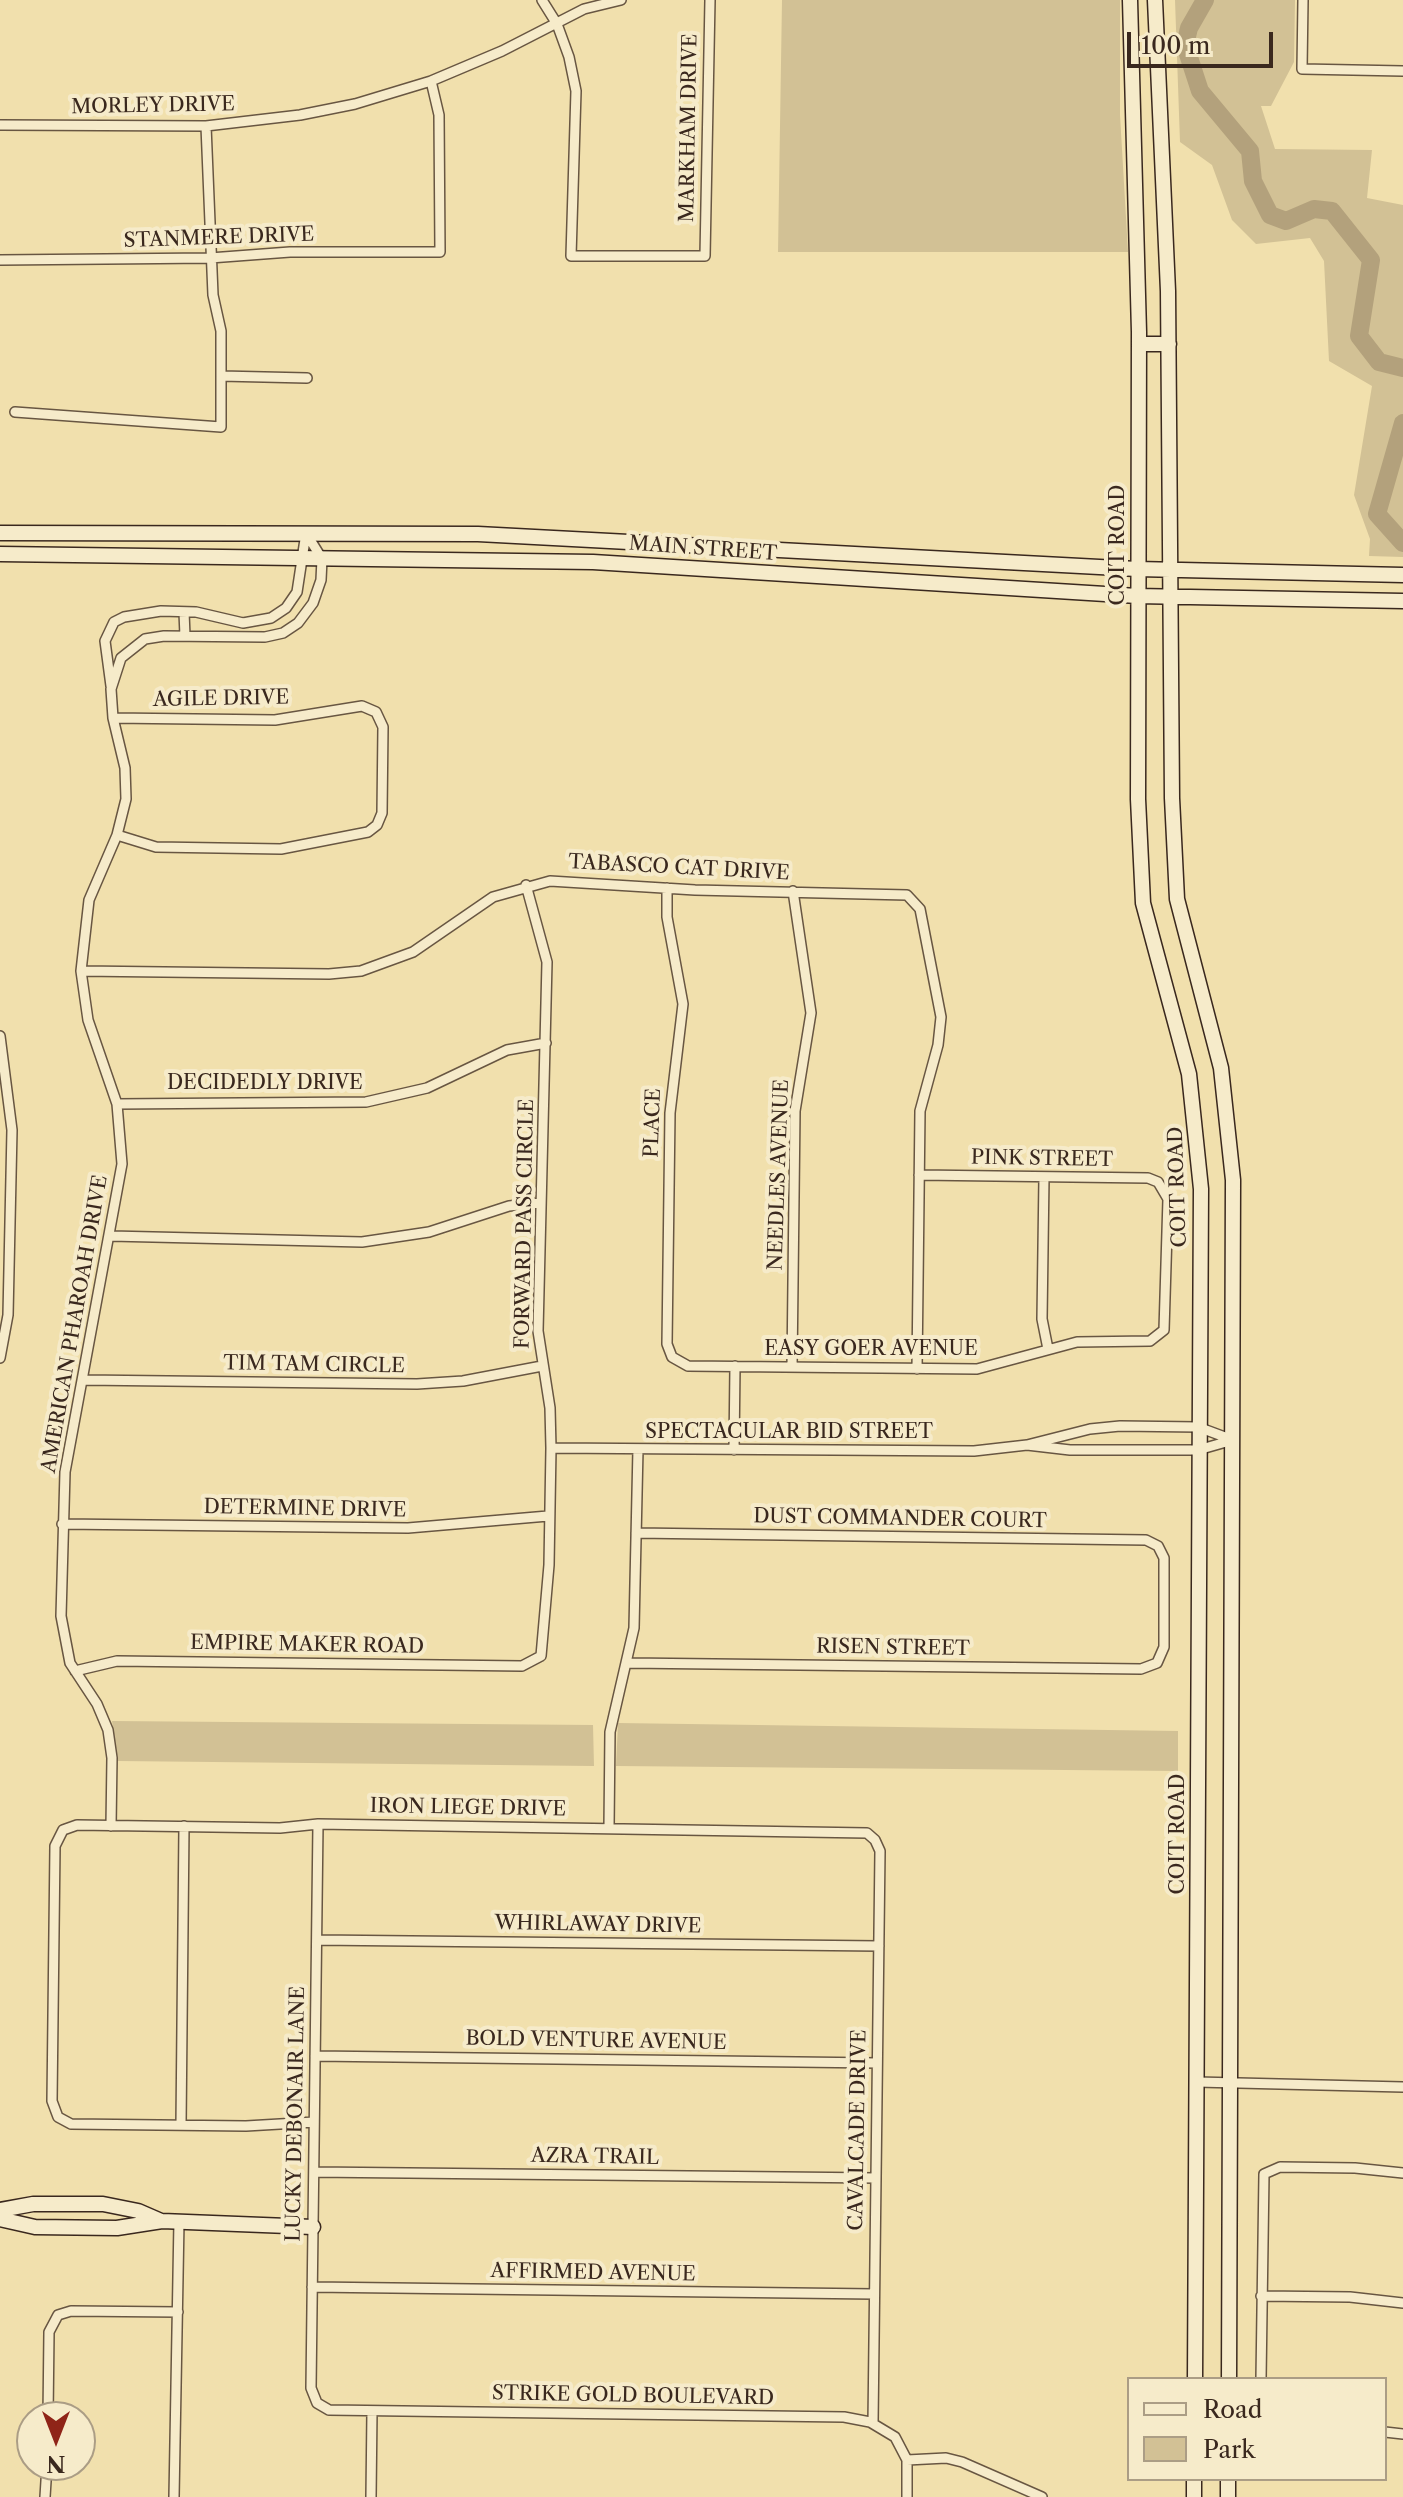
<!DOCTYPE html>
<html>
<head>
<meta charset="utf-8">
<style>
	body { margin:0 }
	#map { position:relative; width:1403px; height:2497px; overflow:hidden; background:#f1e0ad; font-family:"Libre Caslon Text",serif }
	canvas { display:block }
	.legend { position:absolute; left:1127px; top:2377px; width:260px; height:104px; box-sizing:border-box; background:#f6ebca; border:2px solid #ab9d85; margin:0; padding:10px 14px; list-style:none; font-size:24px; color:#3a281e }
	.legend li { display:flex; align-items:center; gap:16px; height:40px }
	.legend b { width:40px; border:2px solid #ab9d85 }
	.north { position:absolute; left:16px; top:2401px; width:80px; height:80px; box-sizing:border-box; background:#f6ebca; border:2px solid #ab9d85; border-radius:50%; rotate:180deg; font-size:22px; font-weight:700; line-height:32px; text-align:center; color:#3a281e }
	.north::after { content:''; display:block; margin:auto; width:28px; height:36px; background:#8f2418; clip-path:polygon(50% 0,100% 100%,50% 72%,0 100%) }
	.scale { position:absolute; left:1127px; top:32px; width:146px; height:36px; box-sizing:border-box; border:4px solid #3a281e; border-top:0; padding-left:10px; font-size:24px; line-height:28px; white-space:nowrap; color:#3a281e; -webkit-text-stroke:6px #f6ebca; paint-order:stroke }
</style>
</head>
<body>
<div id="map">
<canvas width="1403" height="2497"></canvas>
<ul class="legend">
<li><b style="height:10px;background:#f6ebca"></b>Road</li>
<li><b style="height:22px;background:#d2c195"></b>Park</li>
</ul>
<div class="north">N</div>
<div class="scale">100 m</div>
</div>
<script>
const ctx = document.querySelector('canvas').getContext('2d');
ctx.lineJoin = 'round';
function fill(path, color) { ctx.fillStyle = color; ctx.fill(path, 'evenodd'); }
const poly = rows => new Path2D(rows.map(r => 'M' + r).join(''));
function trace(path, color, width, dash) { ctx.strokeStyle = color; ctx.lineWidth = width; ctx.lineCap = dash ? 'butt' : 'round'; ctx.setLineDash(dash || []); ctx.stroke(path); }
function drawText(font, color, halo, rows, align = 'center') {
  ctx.font = font + ' "Libre Caslon Text",serif'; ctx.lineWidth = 8; ctx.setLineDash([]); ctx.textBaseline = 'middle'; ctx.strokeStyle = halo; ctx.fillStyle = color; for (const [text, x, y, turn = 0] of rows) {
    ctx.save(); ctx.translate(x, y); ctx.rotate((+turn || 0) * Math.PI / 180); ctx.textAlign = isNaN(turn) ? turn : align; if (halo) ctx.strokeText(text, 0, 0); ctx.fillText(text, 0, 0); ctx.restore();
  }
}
const green = poly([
	[782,0,1120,0,1120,115,1128,252,778,252],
	[1175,0,1295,0,1294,62,1271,106,1261,106,1275,149,1372,150,1367,198,1403,205,1403,557,1369,556,1370,539,1354,495,1372,386,1329,361,1324,261,1310,238,1256,244,1232,220,1212,165,1180,142],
	[112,1721,593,1725,594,1766,118,1761],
	[618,1723,1178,1731,1178,1771,616,1766]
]);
const river = poly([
	[1205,0,1189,28,1185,45,1200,91,1250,151,1253,181,1270,215,1286,221,1314,209,1332,211,1371,260,1359,336,1379,362,1403,368],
	[1403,423,1377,514,1403,543]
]);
const street = poly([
	[542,0,557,24,569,57,576,91,571,256,705,256,710,0],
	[1303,0,1302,69,1403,71],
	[0,125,206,126,300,115,355,104,431,81,502,51,584,9,621,0],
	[0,260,210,258,290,252,440,252,439,115,431,81],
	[221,376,307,378],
	[15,412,221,427,221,331,213,295,206,126],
	[184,612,185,636],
	[111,686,105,641,114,622,124,617,161,611,196,612,243,623,271,618,286,608,297,592,306,533],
	[113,718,275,720,362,706,376,712,383,727,382,813,377,825,368,832,281,849,156,847,117,835],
	[667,888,667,917,683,1004,670,1113,667,1344,672,1357,688,1366,977,1369,1077,1342,1150,1341,1164,1330,1168,1199,1158,1182,1148,1178,919,1175],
	[81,971,329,974,361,971,413,952,493,897,550,881,695,890,907,895,920,909,941,1017,938,1045,920,1111,917,1369],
	[0,1036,12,1130,8,1315,0,1358],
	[117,1104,366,1102,427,1088,507,1050,546,1043],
	[1044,1177,1042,1319,1048,1349],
	[111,1236,362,1242,429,1232,509,1206,540,1203],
	[792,1367,795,1111,811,1013,793,891],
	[84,1380,417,1384,463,1381,542,1366],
	[1120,1426,1198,1427,1233,1440,1198,1450,1070,1450,1027,1445,1090,1429,1120,1426],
	[551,1448,974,1451,1027,1445],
	[734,1450,735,1366],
	[62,1524,408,1528,548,1516],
	[628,1663,1141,1669,1157,1663,1164,1647,1164,1558,1158,1546,1146,1540,636,1533],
	[75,1671,117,1661,522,1666,541,1656,549,1565,551,1448,550,1408,538,1331,547,962,526,885],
	[318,1824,311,2388,317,2403,329,2410,844,2417,870,2422,895,2437,907,2460,907,2497],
	[111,1826,112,1758,108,1730,97,1704,70,1663,61,1616,65,1472,122,1164,117,1104,88,1020,81,971,89,900,117,835,126,799,125,768,113,718,111,689,121,658,145,639,164,636,265,637,283,633,298,623,313,603,321,580,322,559,306,533],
	[609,1827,610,1732,634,1628,638,1449],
	[317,1940,879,1946],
	[315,2056,877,2063],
	[1197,2082,1403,2087],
	[314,2122,246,2126,71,2124,58,2117,52,2101,55,1846,63,1830,77,1825,280,1828,318,1824,867,1833,875,1840,880,1851,873,2423],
	[181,2125,184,1826],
	[314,2172,876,2178],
	[312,2287,874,2294],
	[1261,2296,1350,2297,1403,2303],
	[1261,2379,1264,2174,1280,2167,1355,2168,1403,2173],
	[48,2417,49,2332,58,2315,71,2311,178,2312],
	[1385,2432,1403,2434],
	[907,2460,946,2458,962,2462,1042,2497],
	[45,2497,47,2465],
	[174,2497,179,2221],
	[371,2497,372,2411]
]);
const secondary = poly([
	[1130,0,1139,332,1138,799,1143,903,1189,1074,1201,1189,1195,2379],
	[1155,0,1168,291,1172,798,1177,899,1221,1068,1233,1180,1229,2379],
	[1139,344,1169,344],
	[0,533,478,534,1137,569,1403,575],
	[0,554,593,562,1137,596,1403,601],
	[0,2210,33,2204,103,2204,138,2211,161,2221],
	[0,2219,35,2227,117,2228,162,2221,313,2227],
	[1194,2497,1194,2479],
	[1228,2497,1228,2479]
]);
const streetNames = [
	["MORLEY DRIVE",153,106,-1],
	["MARKHAM DRIVE",689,128,-89],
	["STANMERE DRIVE",219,238,-2],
	["COIT ROAD",1118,545,-90],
	["MAIN STREET",703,549,4],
	["AGILE DRIVE",221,699,-1],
	["TABASCO CAT DRIVE",679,868,3],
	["DECIDEDLY DRIVE",265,1083],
	["PLACE",653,1123,-88],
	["PINK STREET",1042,1159,1],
	["NEEDLES AVENUE",779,1175,-88],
	["COIT ROAD",1178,1187,-92],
	["FORWARD PASS CIRCLE",525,1224,-89],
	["AMERICAN PHAROAH DRIVE",75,1324,-80],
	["EASY GOER AVENUE",871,1349],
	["TIM TAM CIRCLE",314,1365,1],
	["SPECTACULAR BID STREET",789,1432],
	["DETERMINE DRIVE",305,1509,1],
	["DUST COMMANDER COURT",900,1519,1],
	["EMPIRE MAKER ROAD",307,1645,1],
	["RISEN STREET",893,1648,1],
	["IRON LIEGE DRIVE",468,1808,1],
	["COIT ROAD",1178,1834,-90],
	["WHIRLAWAY DRIVE",598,1925,1],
	["BOLD VENTURE AVENUE",596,2041,1],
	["LUCKY DEBONAIR LANE",296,2114,-89],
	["CAVALCADE DRIVE",858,2130,-89],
	["AZRA TRAIL",595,2157,1],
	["AFFIRMED AVENUE",593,2273,1],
	["STRIKE GOLD BOULEVARD",633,2396,1]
];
fill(green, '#d2c195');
trace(river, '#b3a17c', 18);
trace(street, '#685642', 12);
trace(secondary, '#3a281e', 17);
trace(street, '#f6ebca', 9);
trace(secondary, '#f6ebca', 14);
drawText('20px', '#3a281e', '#f6ebca', streetNames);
</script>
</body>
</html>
